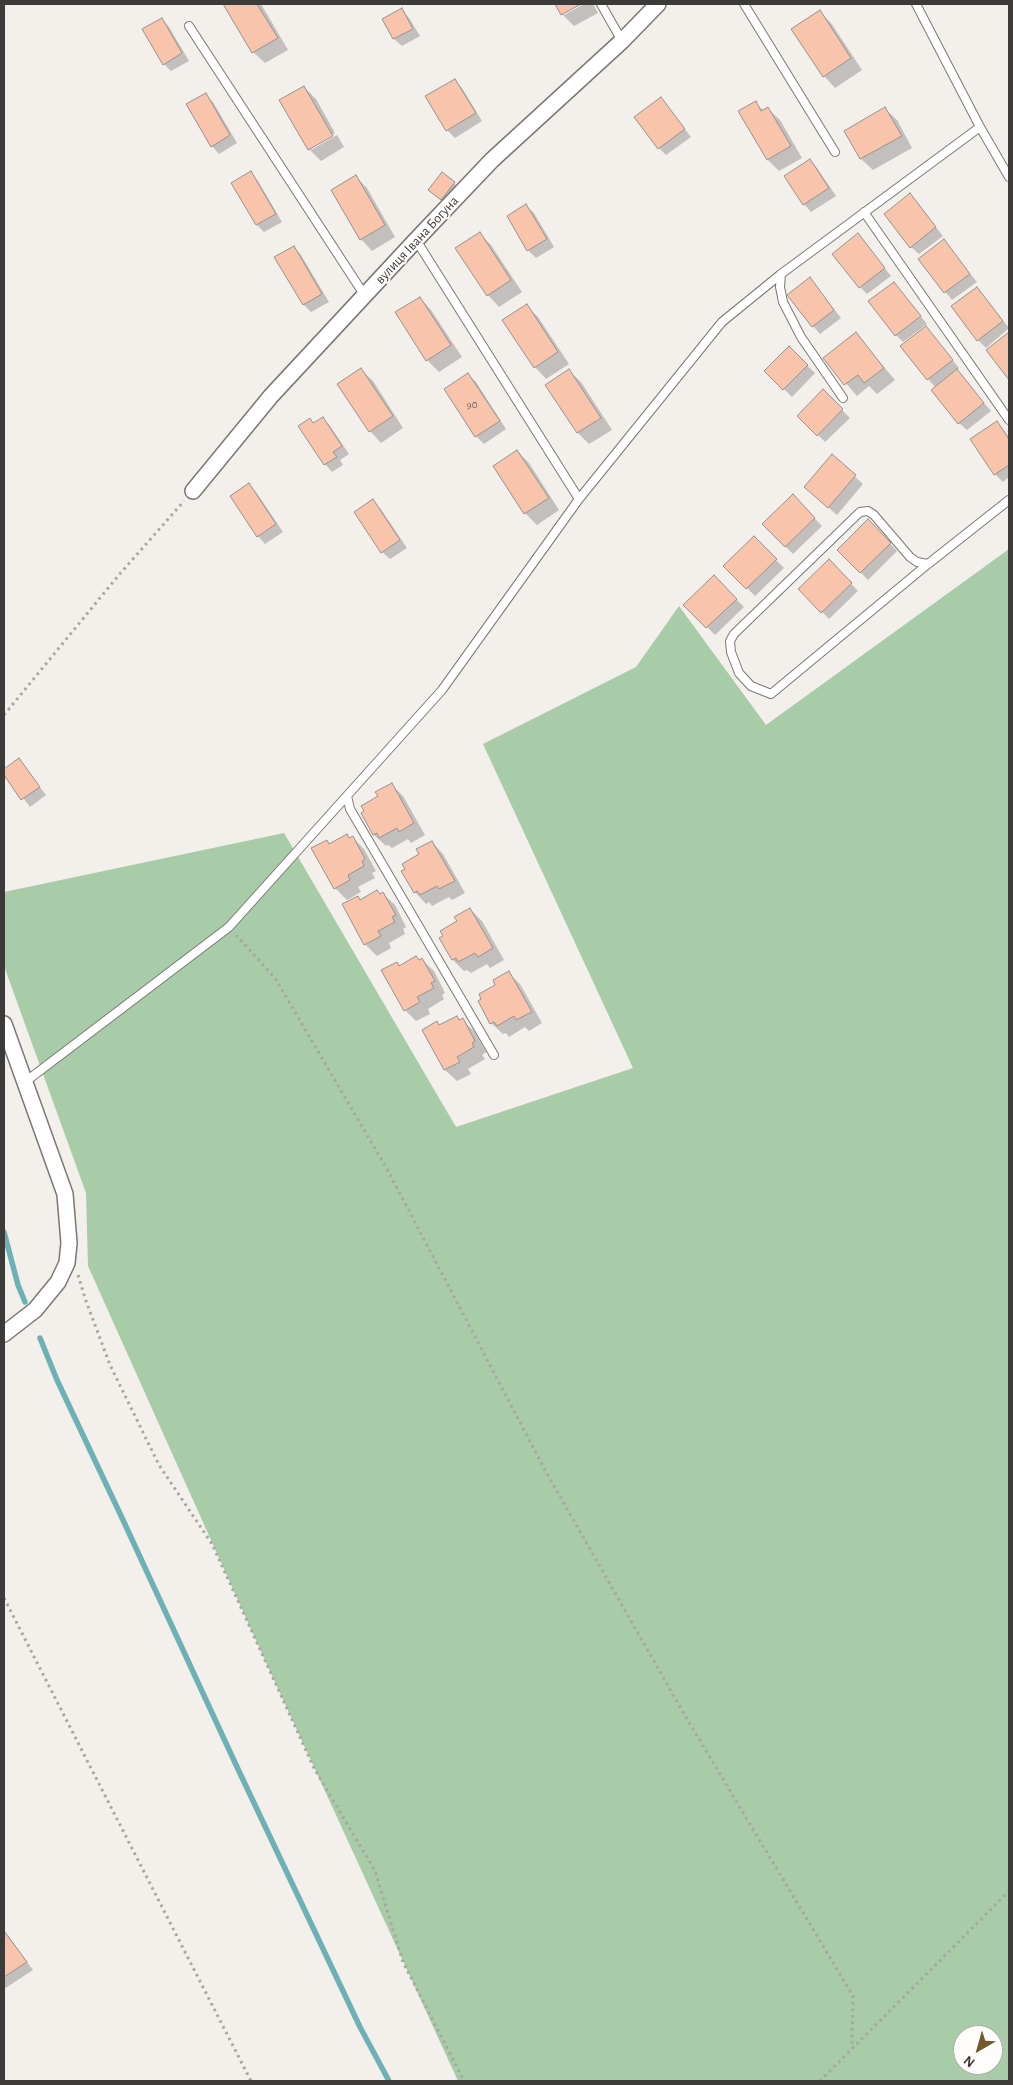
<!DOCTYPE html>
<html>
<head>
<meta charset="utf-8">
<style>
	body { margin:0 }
	#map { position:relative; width:1013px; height:2085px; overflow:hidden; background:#f3efeb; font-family:"Alegreya Sans",sans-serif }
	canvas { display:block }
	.frame { position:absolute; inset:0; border:5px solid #3c3b39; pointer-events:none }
	.north { position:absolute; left:953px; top:2025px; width:50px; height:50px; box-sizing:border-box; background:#fffdfb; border:1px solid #b1afad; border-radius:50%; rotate:218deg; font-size:14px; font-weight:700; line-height:20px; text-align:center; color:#3c3b39 }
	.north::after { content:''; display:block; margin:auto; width:18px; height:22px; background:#73592b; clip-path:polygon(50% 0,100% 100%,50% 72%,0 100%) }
</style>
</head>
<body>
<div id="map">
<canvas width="1013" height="2085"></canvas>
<div class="frame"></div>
<div class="north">N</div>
</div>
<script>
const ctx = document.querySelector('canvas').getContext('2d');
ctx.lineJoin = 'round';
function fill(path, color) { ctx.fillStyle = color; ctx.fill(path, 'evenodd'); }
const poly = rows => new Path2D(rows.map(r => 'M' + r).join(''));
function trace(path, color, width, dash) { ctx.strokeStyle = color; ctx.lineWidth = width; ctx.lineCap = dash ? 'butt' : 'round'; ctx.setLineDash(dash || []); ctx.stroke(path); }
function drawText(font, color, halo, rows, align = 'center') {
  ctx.font = font + ' "Alegreya Sans",sans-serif'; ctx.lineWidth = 4; ctx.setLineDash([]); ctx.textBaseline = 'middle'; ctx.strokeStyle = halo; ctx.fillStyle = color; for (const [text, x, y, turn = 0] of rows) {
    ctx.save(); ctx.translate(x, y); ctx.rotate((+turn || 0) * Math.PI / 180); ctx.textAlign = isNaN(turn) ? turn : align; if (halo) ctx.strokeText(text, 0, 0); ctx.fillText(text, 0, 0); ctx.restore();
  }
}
const green = poly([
	[1009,549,1009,2081,458,2081,263,1656,88,1266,86,1193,4,966,4,892,284,833,456,1127,633,1068,483,744,636,667,679,606,766,725],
	[963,2035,993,2035,993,2065,963,2065]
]);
const shadow = poly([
	[225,4,261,4,288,50,265,63,253,52],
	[556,4,579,4,564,12,564,15,584,4,593,4,598,13,574,26,562,14],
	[402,10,409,18,420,36,402,46,394,39,384,20],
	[820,12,831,23,862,70,835,88,824,76],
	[162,19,169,27,189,61,171,71,164,64],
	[454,80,462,88,482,121,455,138,447,130,427,97],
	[304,87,316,99,335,133,311,147,311,150,337,135,344,147,321,161,309,149],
	[205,95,213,102,237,143,219,154,212,146],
	[661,98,691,137,666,155,659,148],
	[755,103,764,111,768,109,780,120,802,158,779,171,768,160],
	[885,109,897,120,912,148,873,170,861,159,846,131],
	[810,160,817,168,836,196,811,212,804,204],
	[251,173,258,181,282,222,264,232,257,225,233,183],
	[356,177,367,188,395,237,372,251,361,239],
	[454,183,457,186,445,202,433,193],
	[910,195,943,236,919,254,911,247],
	[526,206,534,213,554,247,536,258,528,250],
	[480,234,491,245,522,292,499,307,488,295],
	[858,235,891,276,867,294,860,287],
	[943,241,977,282,952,300,919,260],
	[294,247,301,255,329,302,311,312,304,305],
	[810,279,841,318,820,334,813,326],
	[894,283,927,324,903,342,896,335],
	[977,288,1009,328,986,348,978,340],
	[420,298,431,310,462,357,439,372,427,360],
	[527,306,538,317,569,364,546,379,535,367],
	[926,328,959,368,956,371,991,411,967,430,959,423,936,388,928,379],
	[856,334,895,380,877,394,869,386,857,396,824,358],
	[789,348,815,373,792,397,766,371],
	[361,370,373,381,403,428,381,443,370,431,339,384],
	[569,371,581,382,612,430,589,444,578,433,547,386],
	[468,375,476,382,506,429,484,444,476,436],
	[823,391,850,418,825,442,799,416],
	[323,418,330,426,349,454,340,460,343,465,332,472,325,464,314,424],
	[997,422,1009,437,1009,477,1003,482,995,474],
	[517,451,529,463,559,510,537,525,525,513],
	[832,456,863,484,837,515,813,494],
	[249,485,256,492,283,532,265,544,258,536],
	[793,496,822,526,793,554,763,524],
	[373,501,380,508,407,548,390,559,382,552],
	[868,521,897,551,868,580,839,550],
	[754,538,784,568,755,596,725,566],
	[829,561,858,591,829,619,800,589],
	[714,577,744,607,715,635,685,605],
	[19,760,46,795,30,807,4,773,4,771],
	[391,784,403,796,425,835,411,843,408,839,392,848,388,845,386,846,374,835,362,813],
	[353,838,364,849,376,871,372,873,375,878,358,887,361,892,347,900,335,888,327,841,330,845],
	[432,842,443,854,465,893,452,900,449,897,432,906,429,902,426,904,415,892,421,855],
	[383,894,395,905,406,927,403,929,405,934,389,943,391,948,377,956,365,944,381,895],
	[470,909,482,921,504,960,490,968,487,964,471,973,467,970,464,971,453,960,441,938],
	[422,960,434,971,445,993,442,995,444,999,428,1009,430,1014,416,1021,405,1010,396,963,400,966],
	[508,973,520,984,542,1023,529,1031,525,1027,509,1037,506,1033,503,1034,491,1023],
	[456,1017,460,1021,462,1020,474,1031,486,1052,482,1055,485,1059,468,1069,471,1074,457,1081,445,1070,423,1030,440,1026],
	[4,1930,33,1970,4,1989]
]);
const stream = poly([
	[4,1232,18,1285,25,1302],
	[40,1338,57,1380,123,1520,237,1767,360,2027,389,2081]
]);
const building = poly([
	[223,4,257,4,278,38,252,53,223,4],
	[555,4,581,4,561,15,555,4],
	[402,8,413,29,393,39,382,19,402,8],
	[820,10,851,58,823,77,791,29,820,10],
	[162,18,182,53,163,65,142,29,162,18],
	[455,79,476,113,446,131,425,96,455,79],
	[304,86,333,136,308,150,279,100,304,86],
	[206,93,230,135,211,147,186,104,206,93],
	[661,97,685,129,658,149,634,117,661,97],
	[756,101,761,111,768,107,791,146,767,160,738,111,756,101],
	[885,107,902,136,860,159,844,131,885,107],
	[810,159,829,188,803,205,784,176,810,159],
	[251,171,276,214,256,225,231,183,251,171],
	[442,172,455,182,441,200,428,190,442,172],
	[356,175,385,225,360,240,331,190,356,175],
	[910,193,936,227,910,248,884,214,910,193],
	[526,204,547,239,527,251,507,216,526,204],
	[480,232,511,280,487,296,455,248,480,232],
	[858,233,885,268,859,288,832,254,858,233],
	[944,239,970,274,944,293,918,259,944,239],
	[294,246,322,294,303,305,274,257,294,246],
	[810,277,834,310,812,327,787,295,810,277],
	[894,282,921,316,895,336,868,301,894,282],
	[977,287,1003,321,977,341,951,306,977,287],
	[420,297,451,345,426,361,395,312,420,297],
	[527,304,558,352,534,368,502,320,527,304],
	[926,326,953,360,927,380,900,346,926,326],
	[856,332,884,368,864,383,858,375,844,385,823,358,856,332],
	[1009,332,1009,380,986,350,1009,332],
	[789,346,808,365,783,390,764,371,789,346],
	[361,368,393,416,369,432,337,384,361,368],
	[569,369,601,418,577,433,545,385,569,369],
	[957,369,984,403,958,424,931,390,957,369],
	[468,373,500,421,475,437,444,389,468,373],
	[823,389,843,409,817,436,797,416,823,389],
	[323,417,342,446,333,452,337,457,324,465,298,426,310,418,313,423,323,417],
	[997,421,1009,439,1009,465,994,475,970,439,997,421],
	[517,450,549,498,524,514,493,466,517,450],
	[832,454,856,475,828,508,804,487,832,454],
	[249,483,276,524,257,537,230,496,249,483],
	[793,494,815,518,785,547,762,524,793,494],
	[373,499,400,540,381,553,354,512,373,499],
	[868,519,891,543,860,573,837,550,868,519],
	[754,536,777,559,746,589,723,566,754,536],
	[829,559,852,583,821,613,798,589,829,559],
	[714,575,737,599,706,628,683,605,714,575],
	[19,758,40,787,21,800,4,775,4,769,19,758],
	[392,783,414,823,399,832,397,828,379,838,377,833,373,835,361,813,364,811,361,806,378,796,375,792,392,783],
	[347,834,349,838,353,836,365,859,362,861,364,866,348,875,350,880,334,889,311,848,327,840,329,844,347,834],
	[432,841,455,881,439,889,437,886,420,895,417,891,414,893,401,871,405,869,402,864,419,854,416,849,432,841],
	[377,890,380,894,383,892,396,915,392,917,395,922,378,931,381,936,364,945,342,904,358,896,360,900,377,890],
	[470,908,493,948,478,957,475,953,458,962,456,958,452,960,439,938,443,936,440,931,457,921,454,917,470,908],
	[416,956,419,960,422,958,435,981,431,983,434,988,417,997,420,1002,404,1011,381,970,397,962,399,966,416,956],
	[509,971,532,1012,516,1020,514,1016,497,1026,494,1022,490,1024,478,1001,481,999,479,994,495,985,493,980,509,971],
	[457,1016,459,1020,463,1018,475,1041,472,1043,474,1047,457,1057,460,1062,444,1070,422,1030,437,1021,439,1025,457,1016],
	[4,1931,27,1962,4,1977,4,1931]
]);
const path = poly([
	[4,715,118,576,184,501],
	[236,935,275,978,387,1169,546,1472,687,1719,853,1996,852,2047],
	[78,1275,86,1301,110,1365,159,1465,212,1544,314,1768,375,1871,403,1962,464,2081],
	[4,1598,251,2081],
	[820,2081,1009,1891]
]);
const service = poly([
	[601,4,622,41],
	[744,4,835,152],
	[916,4,980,127,1009,177],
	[189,26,365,296],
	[864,212,1009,420],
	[416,240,579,499],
	[781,274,780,287,783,302,801,337,843,398],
	[928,564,917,562,910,557,874,515,868,511,860,512,734,634,730,641,731,652,739,673,751,686,771,694,928,564,1009,500],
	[347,796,350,809,494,1055],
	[25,1082,229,927,442,690,579,499,722,322,781,274,980,127]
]);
const minor = poly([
	[193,491,271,396,416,240,492,160,622,41,658,4],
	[4,1024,65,1194,69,1243,67,1263,58,1282,35,1310,4,1334]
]);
const numberNames = [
	["90",472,405]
];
const streetNames = [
	["вулиця Івана Богуна",417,240,-47]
];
fill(green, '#a7cca7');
fill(shadow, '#0003');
trace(stream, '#6eb1b5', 5.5);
fill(building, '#f8c4ab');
trace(building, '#96918e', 1);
trace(service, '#7b7874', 10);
trace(minor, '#7b7874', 18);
trace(path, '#a8a5a2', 3, [2.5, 4]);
trace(service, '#fff', 8);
trace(minor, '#fff', 15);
drawText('11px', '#6b5d56', null, numberNames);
drawText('14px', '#3c3b39', '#fffdfb', streetNames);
</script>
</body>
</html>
